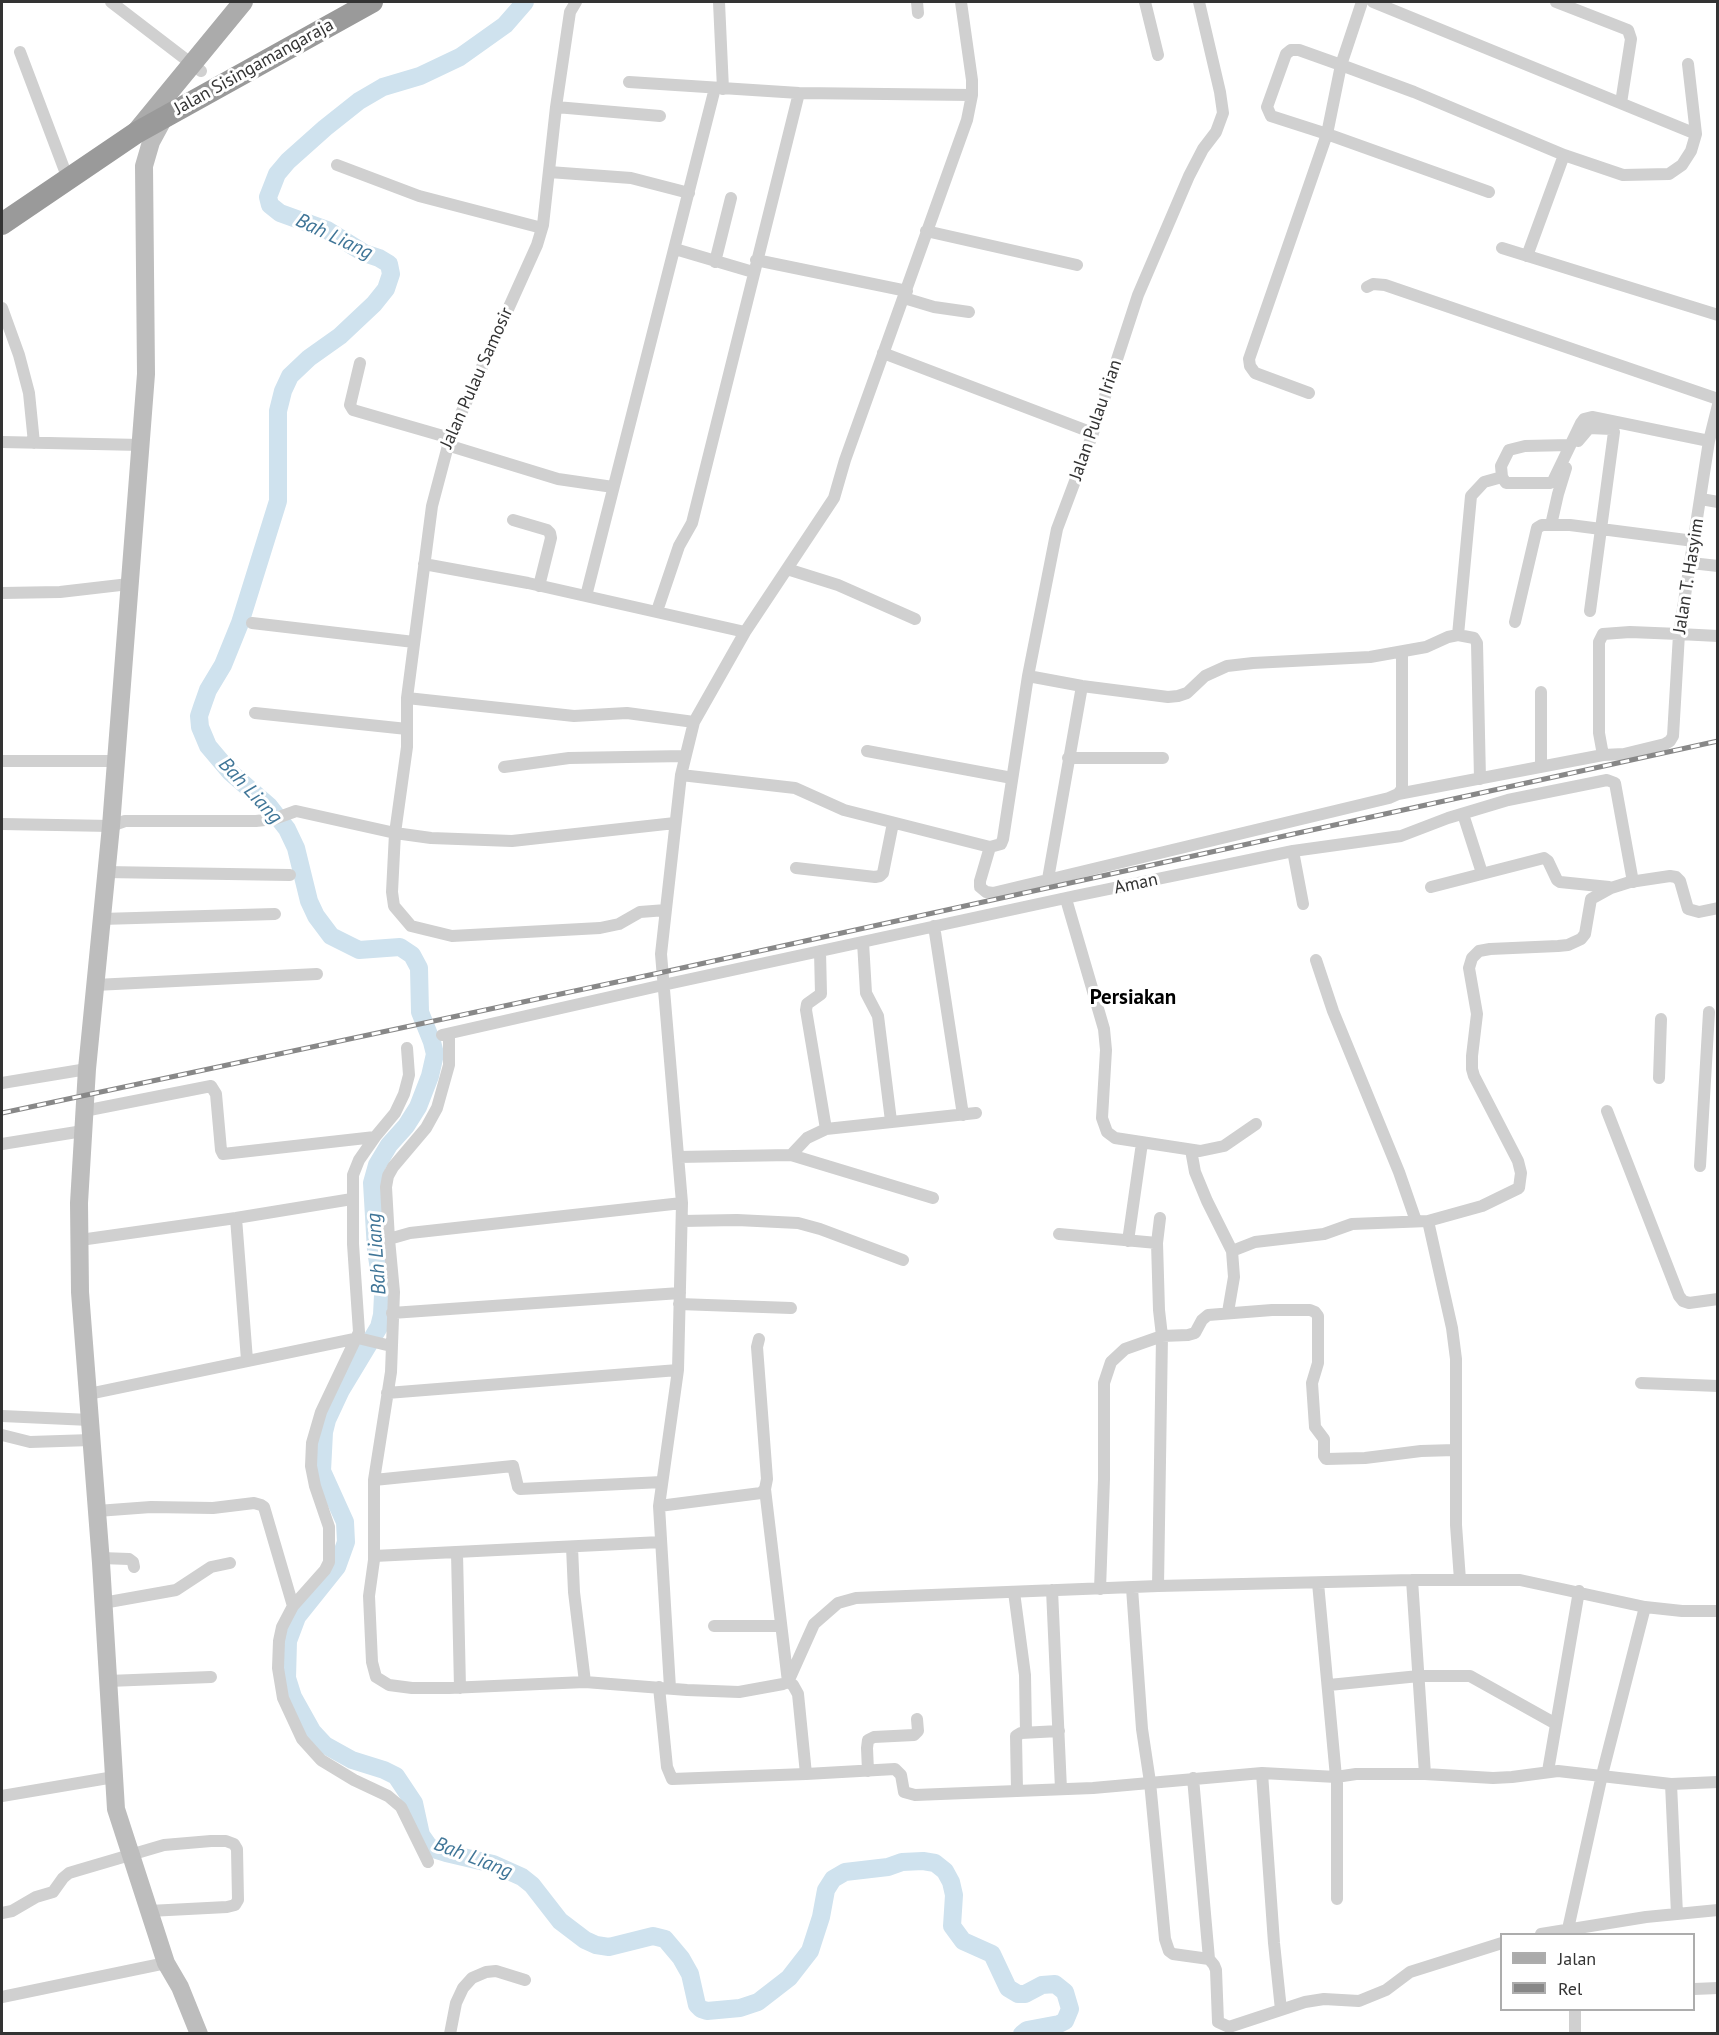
<!DOCTYPE html>
<html>
<head>
<meta charset="utf-8">
<style>
	body { margin:0 }
	#map { position:relative; width:1719px; height:2035px; overflow:hidden; background:#fff; font-family:"PT Sans",sans-serif }
	canvas { display:block }
	.frame { position:absolute; inset:0; border:3px solid #333; pointer-events:none }
	.legend { position:absolute; left:1500px; top:1933px; width:195px; height:78px; box-sizing:border-box; background:#fff; border:2px solid #adadad; margin:0; padding:8px 10px; list-style:none; font-size:18px; color:#333 }
	.legend li { display:flex; align-items:center; gap:12px; height:30px }
	.legend b { width:30px; border:2px solid #adadad }
</style>
</head>
<body>
<div id="map">
<canvas width="1719" height="2035"></canvas>
<div class="frame"></div>
<ul class="legend">
<li><b style="height:8px;background:#ababab"></b>Jalan</li>
<li><b style="height:8px;background:#888"></b>Rel</li>
</ul>
</div>
<script>
const ctx = document.querySelector('canvas').getContext('2d');
ctx.lineJoin = 'round';
const poly = rows => new Path2D(rows.map(r => 'M' + r).join(''));
function trace(path, color, width, dash) { ctx.strokeStyle = color; ctx.lineWidth = width; ctx.lineCap = dash ? 'butt' : 'round'; ctx.setLineDash(dash || []); ctx.stroke(path); }
function drawText(font, color, halo, rows, align = 'center') {
  ctx.font = font + ' "PT Sans",sans-serif'; ctx.lineWidth = 6; ctx.setLineDash([]); ctx.textBaseline = 'middle'; ctx.strokeStyle = halo; ctx.fillStyle = color; for (const [text, x, y, turn = 0] of rows) {
    ctx.save(); ctx.translate(x, y); ctx.rotate((+turn || 0) * Math.PI / 180); ctx.textAlign = isNaN(turn) ? turn : align; if (halo) ctx.strokeText(text, 0, 0); ctx.fillText(text, 0, 0); ctx.restore();
  }
}
const river = poly([
	[525,2,505,25,460,57,420,76,383,87,359,101,325,128,288,161,277,174,268,197,270,205,280,213,327,230,364,253,379,258,389,264,391,274,386,289,374,304,340,336,309,358,290,376,283,391,278,411,278,501,240,623,223,665,208,690,202,707,199,716,200,727,208,746,230,772,269,806,287,829,296,848,309,901,316,916,331,936,359,950,400,947,412,955,419,968,420,1012,432,1042,435,1054,430,1076,418,1107,406,1126,389,1145,377,1165,372,1183,376,1250,383,1295,382,1315,379,1327,341,1390,327,1420,324,1432,322,1471,345,1522,346,1542,337,1567,297,1617,288,1641,287,1678,293,1697,312,1731,325,1745,352,1760,384,1770,396,1776,414,1803,421,1835,428,1845,433,1849,446,1853,493,1864,522,1877,532,1885,560,1921,585,1940,596,1945,609,1947,653,1936,665,1939,681,1958,690,1974,697,2005,701,2009,707,2011,740,2008,758,2002,789,1978,810,1951,821,1917,826,1890,833,1879,845,1872,888,1867,902,1862,923,1861,935,1863,945,1871,951,1882,954,1895,952,1926,963,1941,992,1954,1008,1988,1018,1994,1025,1994,1042,1985,1055,1984,1065,1992,1070,2009,1065,2021,1059,2024,1027,2030,1022,2034]
]);
const street = poly([
	[111,2,201,71],
	[576,2,570,12,556,107,543,225,537,245,450,438,432,506,407,698,407,747,395,833,392,892,394,906,411,926,452,936,600,928,619,924,640,912,666,910],
	[719,2,723,89],
	[917,2,918,13],
	[1145,2,1158,55],
	[1373,2,1696,134],
	[1556,2,1628,30,1631,39,1621,103],
	[20,52,68,179],
	[629,82,799,93,972,95],
	[556,107,660,116],
	[337,165,419,196,542,228],
	[549,172,631,178,689,193],
	[1489,192,1327,134,1271,116,1267,107,1286,54,1291,50,1299,50,1341,65,1414,92,1564,155,1623,175,1669,174,1682,165,1691,151,1696,134,1688,64],
	[926,231,1077,265],
	[1502,248,1718,315],
	[675,249,753,272],
	[1527,256,1564,155],
	[756,260,907,291],
	[715,262,731,198],
	[1367,287,1373,284,1385,285,1718,399],
	[904,298,934,307,969,312],
	[2,308,19,355,29,393,34,443],
	[883,353,1093,433],
	[360,363,350,405,353,410,450,438],
	[1309,393,1255,373,1250,366,1249,359,1327,134,1341,65,1362,2],
	[1718,405,1709,441,1679,634,1673,736,1670,741,1665,744,1624,754,1603,755,1599,733,1599,642,1603,634,1630,632,1679,634,1718,636],
	[1578,441,1589,428,1612,429,1614,432,1590,611],
	[2,442,141,445],
	[447,445,558,479,613,487],
	[1570,445,1525,446,1509,450,1501,466,1502,477,1506,483,1550,483,1553,481,1581,423,1584,419,1592,417,1709,441],
	[1701,499,1718,502],
	[513,520,547,530,550,533,551,538,539,586],
	[1551,525,1558,494,1566,468],
	[1691,563,1718,566],
	[424,564,528,583,745,632],
	[787,569,838,585,915,619],
	[2,593,60,592,129,584],
	[586,596,715,88],
	[657,611,679,546,692,523,799,93],
	[1515,622,1537,528,1542,525,1570,525,1694,541],
	[252,623,414,642],
	[1458,635,1471,496,1484,482,1502,477],
	[1028,676,1082,686,1168,697,1178,696,1187,693,1205,676,1227,666,1253,663,1370,657,1426,647,1448,637,1458,635,1474,638,1477,643,1480,779],
	[407,698,574,716,627,713,694,722],
	[255,713,407,729],
	[867,751,1012,778],
	[1068,758,1163,758],
	[2,761,116,761],
	[504,767,569,758,685,756],
	[1541,767,1541,692],
	[681,775,795,788,844,810,990,847,1001,844,1003,839,1028,676,1057,529,1093,433,1138,295,1189,176,1203,149,1216,132,1223,113,1220,92,1199,2],
	[1398,794,1603,755],
	[1463,814,1482,873],
	[2,824,111,826,125,821,256,821,274,819,296,811,395,833,431,838,512,841,675,823],
	[990,847,980,881,980,887,986,892,993,893,1389,798,1398,794,1402,789,1402,652],
	[1293,851,1303,904],
	[796,868,875,877,880,876,883,873,893,823],
	[105,872,290,875],
	[1048,879,1082,686],
	[1431,887,1544,858,1548,861,1557,880,1560,882,1609,887],
	[1066,899,1104,1029,1106,1050,1102,1118,1107,1132,1115,1138,1200,1151,1224,1146,1256,1124],
	[101,919,275,914],
	[934,926,963,1115],
	[863,942,866,993,878,1016,891,1121],
	[820,951,821,994,807,1004,806,1010,826,1129],
	[1316,960,1333,1011,1399,1172,1416,1221],
	[95,985,317,974],
	[442,1035,663,985,1075,896,1293,851,1401,836,1448,818,1508,800,1607,780,1615,783,1633,882],
	[407,1048,409,1075,404,1094,395,1113,375,1137,359,1160,353,1175,353,1244,359,1332,321,1412,312,1443,311,1466,315,1486,329,1527,329,1562,325,1570,293,1606,282,1627,279,1641,278,1668,283,1698,302,1739,321,1760,354,1780,388,1796,401,1807,428,1862],
	[1659,1078,1661,1019],
	[2,1083,87,1069],
	[84,1111,211,1086,216,1094,221,1150,223,1154,375,1137],
	[1607,1111,1679,1296,1683,1301,1689,1303,1718,1299],
	[2,1144,83,1131],
	[1191,1150,1195,1172,1207,1201,1232,1251,1234,1277,1228,1312],
	[791,1155,807,1138,826,1129,976,1113],
	[678,1157,791,1155,933,1198],
	[1700,1166,1709,1012],
	[682,1203,410,1233,389,1239,394,1292,391,1372,374,1480,374,1560,369,1596,372,1662,376,1677,389,1685,412,1688,449,1688,585,1682,687,1690,739,1692,783,1684,788,1682,814,1624,838,1603,856,1598,1158,1586,1412,1580,1520,1580,1645,1607,1682,1611,1718,1611],
	[236,1218,247,1360],
	[682,1221,737,1220,798,1223,820,1229,903,1260],
	[1428,1221,1452,1328,1456,1359,1456,1525,1460,1580],
	[1059,1234,1157,1243],
	[389,1239,386,1187,388,1176,393,1167,426,1128,437,1108,449,1065,449,1034],
	[80,1240,236,1218,352,1199],
	[1128,1241,1142,1143],
	[1232,1251,1255,1242,1324,1234,1352,1224,1428,1221,1482,1206,1519,1188,1521,1173,1518,1161,1474,1076,1472,1069,1472,1056,1477,1014,1469,968,1472,958,1479,951,1490,949,1558,946,1568,945,1581,939,1585,934,1591,899,1611,888,1630,882,1670,876,1676,877,1680,881,1688,909,1699,912,1718,908],
	[679,1304,791,1308],
	[392,1313,680,1293],
	[1641,1383,1718,1386],
	[387,1393,678,1370],
	[88,1394,358,1338,391,1346],
	[2,1416,90,1420],
	[2,1435,30,1442,91,1440],
	[374,1480,513,1466,518,1487,520,1489,662,1482],
	[765,1489,788,1682,793,1685,798,1694,806,1774,895,1769,901,1775,904,1792,915,1795,1093,1788,1262,1773,1336,1777,1356,1774,1425,1774,1493,1778,1512,1777,1558,1771,1671,1784,1718,1782],
	[659,1506,761,1493,765,1489,767,1479,757,1347,759,1339],
	[97,1511,151,1507,213,1508,254,1503,261,1505,264,1507,293,1606],
	[572,1547,574,1592,585,1682],
	[457,1553,460,1688],
	[374,1556,661,1542],
	[101,1558,129,1559,133,1562,134,1567],
	[1412,1580,1425,1774],
	[1318,1583,1336,1777],
	[1158,1586,1162,1336,1159,1310,1157,1243,1160,1218],
	[1132,1588,1142,1729,1150,1782,1165,1939,1169,1951,1173,1954,1209,1959,1214,1965,1216,1970,1218,2022,1229,2027,1305,2002,1324,1999,1359,2001,1386,1990,1410,1972,1502,1943],
	[1100,1589,1104,1479,1104,1383,1111,1362,1125,1349,1162,1336,1188,1335,1195,1333,1202,1320,1208,1315,1272,1310,1310,1310,1315,1312,1318,1316,1318,1363,1312,1383,1315,1427,1324,1439,1324,1456,1326,1459,1365,1458,1421,1451,1455,1450],
	[1052,1590,1061,1789],
	[1014,1592,1025,1675,1026,1732],
	[103,1603,176,1590,211,1567,230,1563],
	[714,1626,781,1626],
	[108,1681,211,1677],
	[1329,1685,1419,1676,1470,1676,1556,1724],
	[659,1687,667,1767,672,1779,806,1774],
	[670,1688,659,1506,678,1370,682,1203,661,954,681,775,694,722,745,632,834,498,845,460,967,120,972,95,972,80,961,2],
	[868,1771,867,1748,868,1740,874,1737,914,1735,918,1731,917,1719],
	[1548,1771,1579,1591],
	[1262,1773,1274,1943,1281,2010],
	[1337,1777,1337,1899],
	[1193,1778,1209,1959],
	[1671,1784,1677,1914],
	[1017,1790,1016,1736,1021,1733,1059,1731],
	[2,1796,114,1777],
	[2,1913,12,1911,36,1897,53,1892,63,1878,69,1873,79,1870,164,1845,211,1841,226,1841,234,1844,237,1849,238,1900,235,1905,227,1907,149,1911],
	[1568,1929,1602,1775,1645,1607],
	[1541,1934,1646,1917,1718,1910],
	[1694,1989,1718,1988],
	[2,1997,166,1963],
	[1575,2010,1575,2034],
	[450,2034,456,2003,463,1988,472,1978,486,1972,496,1971,525,1980]
]);
const secondary = poly([
	[164,118,151,142,144,166,146,374,111,826,87,1069,79,1203,80,1292,101,1563,116,1809,166,1963,180,1987,199,2034]
]);
const primary = poly([
	[137,131,243,2]
]);
const highway = poly([
	[2,224,136,133,372,2]
]);
const rail = poly([
	[2,1113,659,973,1718,741]
]);
const streetNames = [
	["Jalan Sisingamangaraja",254,67,-29],
	["Jalan Pulau Samosir",477,378,-66],
	["Jalan Pulau Irian",1096,420,-71],
	["Jalan T. Hasyim",1689,576,-81],
	["Aman",1136,884,-12]
];
const waterNames = [
	["Bah Liang",334,237,25],
	["Bah Liang",250,791,47],
	["Bah Liang",377,1254,-94],
	["Bah Liang",473,1858,21]
];
const quarterNames = [
	["Persiakan",1133,998]
];
trace(river, '#cfe2ee', 18);
trace(street, '#d0d0d0', 12);
trace(secondary, '#bdbdbd', 18);
trace(primary, '#ababab', 20);
trace(highway, '#9a9a9a', 22);
trace(rail, '#888', 5);
trace(rail, '#fff', 3, [9]);
drawText('18px', '#333', '#fff', streetNames);
drawText('italic 20px', '#3f7597', '#fff', waterNames);
drawText('bold 21px', '#000', '#fff', quarterNames);
</script>
</body>
</html>
